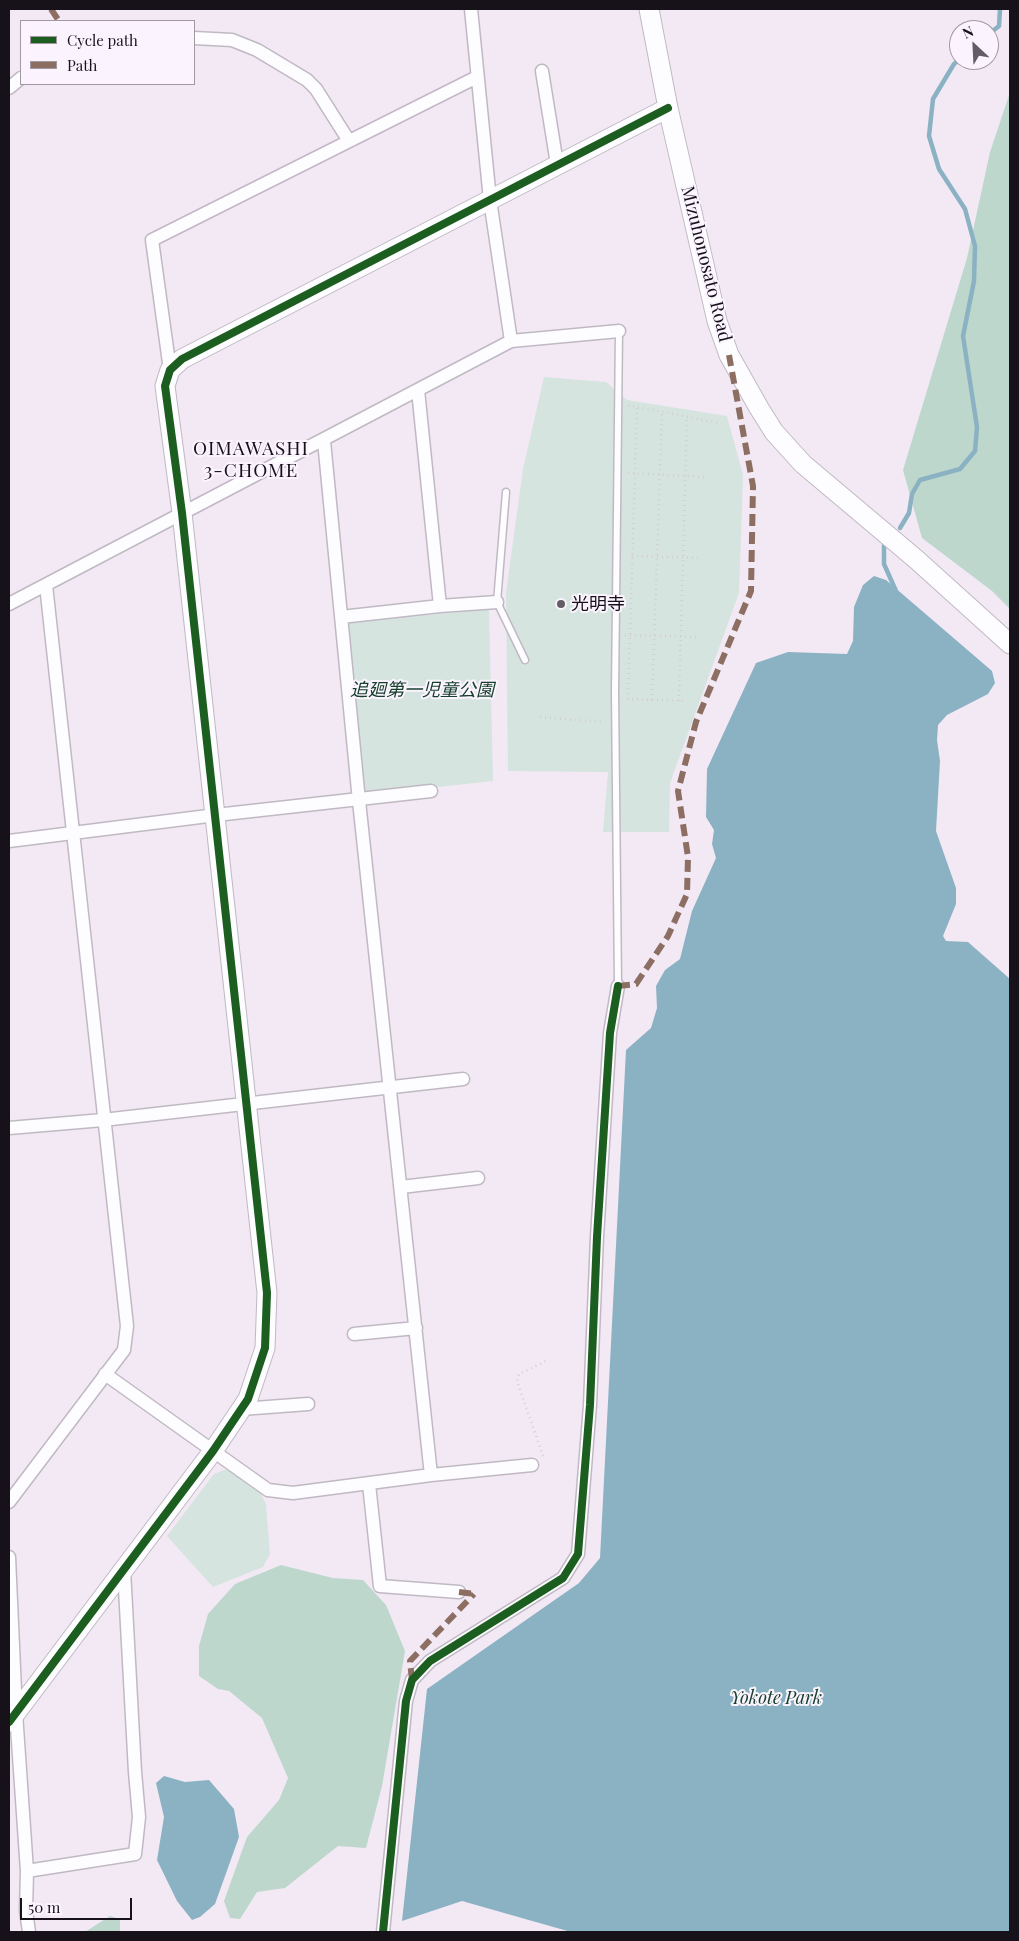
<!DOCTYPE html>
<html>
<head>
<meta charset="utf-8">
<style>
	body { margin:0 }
	#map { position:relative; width:1019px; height:1941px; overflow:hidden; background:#f2e9f5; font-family:"Playfair Display",serif }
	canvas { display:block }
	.frame { position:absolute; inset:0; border:10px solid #171119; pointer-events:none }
	.legend { position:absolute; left:20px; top:20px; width:175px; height:65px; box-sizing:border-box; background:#fbf4fe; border:1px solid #a099a2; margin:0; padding:6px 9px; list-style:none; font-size:15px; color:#171119 }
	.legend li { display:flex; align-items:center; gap:10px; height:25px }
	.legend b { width:25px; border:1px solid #a099a2 }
	.north { position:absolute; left:949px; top:20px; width:50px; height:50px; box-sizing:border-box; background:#fbf4fe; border:1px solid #a099a2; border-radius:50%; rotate:335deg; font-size:14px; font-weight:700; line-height:20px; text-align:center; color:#171119 }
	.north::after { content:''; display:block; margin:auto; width:18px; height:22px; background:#645d66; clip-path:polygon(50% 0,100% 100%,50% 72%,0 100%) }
	.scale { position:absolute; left:20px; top:1898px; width:112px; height:22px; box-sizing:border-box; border:2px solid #171119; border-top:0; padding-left:6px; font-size:15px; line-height:18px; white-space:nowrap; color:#171119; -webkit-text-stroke:4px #fbf4fe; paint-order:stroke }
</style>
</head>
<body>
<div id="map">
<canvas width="1019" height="1941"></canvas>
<div class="frame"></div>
<ul class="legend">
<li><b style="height:6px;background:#1b5e20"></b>Cycle path</li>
<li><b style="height:6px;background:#8d6e63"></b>Path</li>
</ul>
<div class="north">N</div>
<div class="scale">50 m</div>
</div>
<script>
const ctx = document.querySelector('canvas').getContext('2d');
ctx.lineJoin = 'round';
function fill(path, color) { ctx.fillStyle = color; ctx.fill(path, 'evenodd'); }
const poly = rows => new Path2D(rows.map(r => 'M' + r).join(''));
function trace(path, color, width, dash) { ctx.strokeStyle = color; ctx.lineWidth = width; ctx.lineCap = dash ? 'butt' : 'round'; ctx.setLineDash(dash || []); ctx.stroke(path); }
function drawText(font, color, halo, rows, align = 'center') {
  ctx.font = font + ' "Playfair Display","Noto Sans JP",serif'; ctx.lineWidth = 4; ctx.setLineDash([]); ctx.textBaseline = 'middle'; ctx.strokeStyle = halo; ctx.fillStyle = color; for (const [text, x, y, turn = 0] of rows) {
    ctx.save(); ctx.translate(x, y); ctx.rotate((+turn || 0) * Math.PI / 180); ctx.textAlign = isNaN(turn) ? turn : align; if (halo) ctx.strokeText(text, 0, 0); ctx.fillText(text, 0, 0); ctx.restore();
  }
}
const green = poly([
	[544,377,606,382,627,400,727,416,743,475,739,593,670,783,669,832,603,832,608,772,508,771,506,593,523,469],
	[489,609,493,781,363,795,347,623],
	[227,1469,260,1492,266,1504,270,1554,263,1567,213,1587,167,1536,214,1474]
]);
const forest = poly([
	[1010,92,1010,609,992,591,922,538,903,470,967,258,990,152],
	[281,1565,333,1578,363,1580,386,1605,405,1651,382,1786,366,1848,338,1846,285,1888,257,1892,240,1919,230,1918,224,1901,247,1837,279,1800,288,1778,262,1718,229,1691,218,1689,199,1676,199,1646,208,1614,235,1584],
	[110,1916,120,1919,120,1932,85,1932]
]);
const water = poly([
	[874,576,886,580,992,671,995,683,988,694,947,715,938,725,937,740,940,761,936,831,956,888,956,904,943,936,946,941,968,942,1010,979,1010,1932,571,1932,462,1901,402,1921,427,1689,579,1583,600,1558,626,1050,651,1028,657,1008,656,986,665,970,680,959,692,911,716,858,712,844,714,830,706,817,707,769,756,663,788,652,847,654,853,641,854,607,863,585],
	[164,1776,185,1782,209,1780,234,1809,239,1837,215,1904,200,1917,192,1920,177,1901,157,1860,164,1817,156,1783]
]);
const stream = poly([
	[989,34,999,26,1000,9],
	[900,528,909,513,912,494,920,480,960,469,975,451,977,427,963,336,974,281,975,246,965,209,939,169,929,136,933,99,954,64,959,60],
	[884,545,884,564,896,591]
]);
const path = poly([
	[628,405,718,423],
	[628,473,705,477],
	[632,556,698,558],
	[625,635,697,637],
	[627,699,686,701],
	[628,699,637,407],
	[652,700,662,412],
	[679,701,687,417],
	[540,717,604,722],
	[543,1456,517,1381,519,1374,546,1361]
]);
const lane = poly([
	[506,492,497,602,525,660],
	[618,986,615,692,619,331]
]);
const street = poly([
	[471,9,490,200,511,341],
	[194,38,232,40,257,50,307,80,316,89,349,141],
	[542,71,557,164],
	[9,88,21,78],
	[170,370,152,240,477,77],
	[324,441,359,801,431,1475],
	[9,604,511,341,619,331],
	[440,606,497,602],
	[341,617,440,606,418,390],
	[9,841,216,815,431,791],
	[9,1128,103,1120,463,1079],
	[401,1187,478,1178],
	[354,1334,416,1328],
	[105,1374,268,1490,293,1493,431,1475,532,1465],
	[241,1409,308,1404],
	[369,1484,380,1586,459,1592],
	[9,1502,124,1350,127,1326,46,585],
	[9,1557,16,1713,27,1871,135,1854,139,1817,135,1772,124,1570],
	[27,1871,26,1911,29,1932],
	[383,1932,406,1701,412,1680,430,1661,563,1578,578,1554,590,1405,597,1237,610,1033,618,986]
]);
const secondary = poly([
	[649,9,668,108,717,321,729,355,759,408,774,432,803,464,917,560,1010,644],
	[9,1722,213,1451,248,1399,265,1348,267,1293,182,513,165,386,170,370,182,359,668,108]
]);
const quiet = poly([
	[51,9,59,21],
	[618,986,636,984,668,936,687,894,688,857,678,791,696,722,751,591,753,486,729,355],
	[459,1592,474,1594],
	[412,1680,410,1661,474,1594]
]);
const cycleway = poly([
	[9,1722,213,1451,248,1399,265,1348,267,1293,182,513,165,386,170,370,182,359,668,108],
	[383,1932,406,1701,412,1680,430,1661,563,1578,578,1554,590,1405,597,1237,610,1033,618,986]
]);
const markers = [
	[561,604,5,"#645d66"]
];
const streetNames = [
	["Mizuhonosato Road",706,264,76]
];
const poiNames = [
	["光明寺",571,604]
];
const parkNames = [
	["追廻第一児童公園",422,690],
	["Yokote Park",776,1698]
];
const neighbourhoodNames = [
	["OIMAWASHI",251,449],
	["3-CHOME",251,471]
];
fill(green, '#d5e4de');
fill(forest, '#bed7cc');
fill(water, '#8bb2c3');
trace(stream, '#8bb2c3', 4.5);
trace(lane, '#c0b9c4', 9);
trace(street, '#c0b9c4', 15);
trace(secondary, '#c0b9c4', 21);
trace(path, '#d2cfd2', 2.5, [1, 4]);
trace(lane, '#fdfcfe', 6);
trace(street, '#fdfcfe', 12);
trace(secondary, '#fdfcfe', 19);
trace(quiet, '#8d6e63', 6, [12, 6]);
trace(cycleway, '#1b5e20', 8);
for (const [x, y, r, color] of markers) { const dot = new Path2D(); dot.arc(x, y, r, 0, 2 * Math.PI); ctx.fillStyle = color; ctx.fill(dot); trace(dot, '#fbf4fe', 2); }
drawText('18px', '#171119', '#fbf4fe', streetNames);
drawText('18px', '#171119', '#fbf4fe', poiNames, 'left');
drawText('italic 18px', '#16402c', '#fbf4fe', parkNames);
ctx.letterSpacing = '1px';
drawText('19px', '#171119', '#fbf4fe', neighbourhoodNames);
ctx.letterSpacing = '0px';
</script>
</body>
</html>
